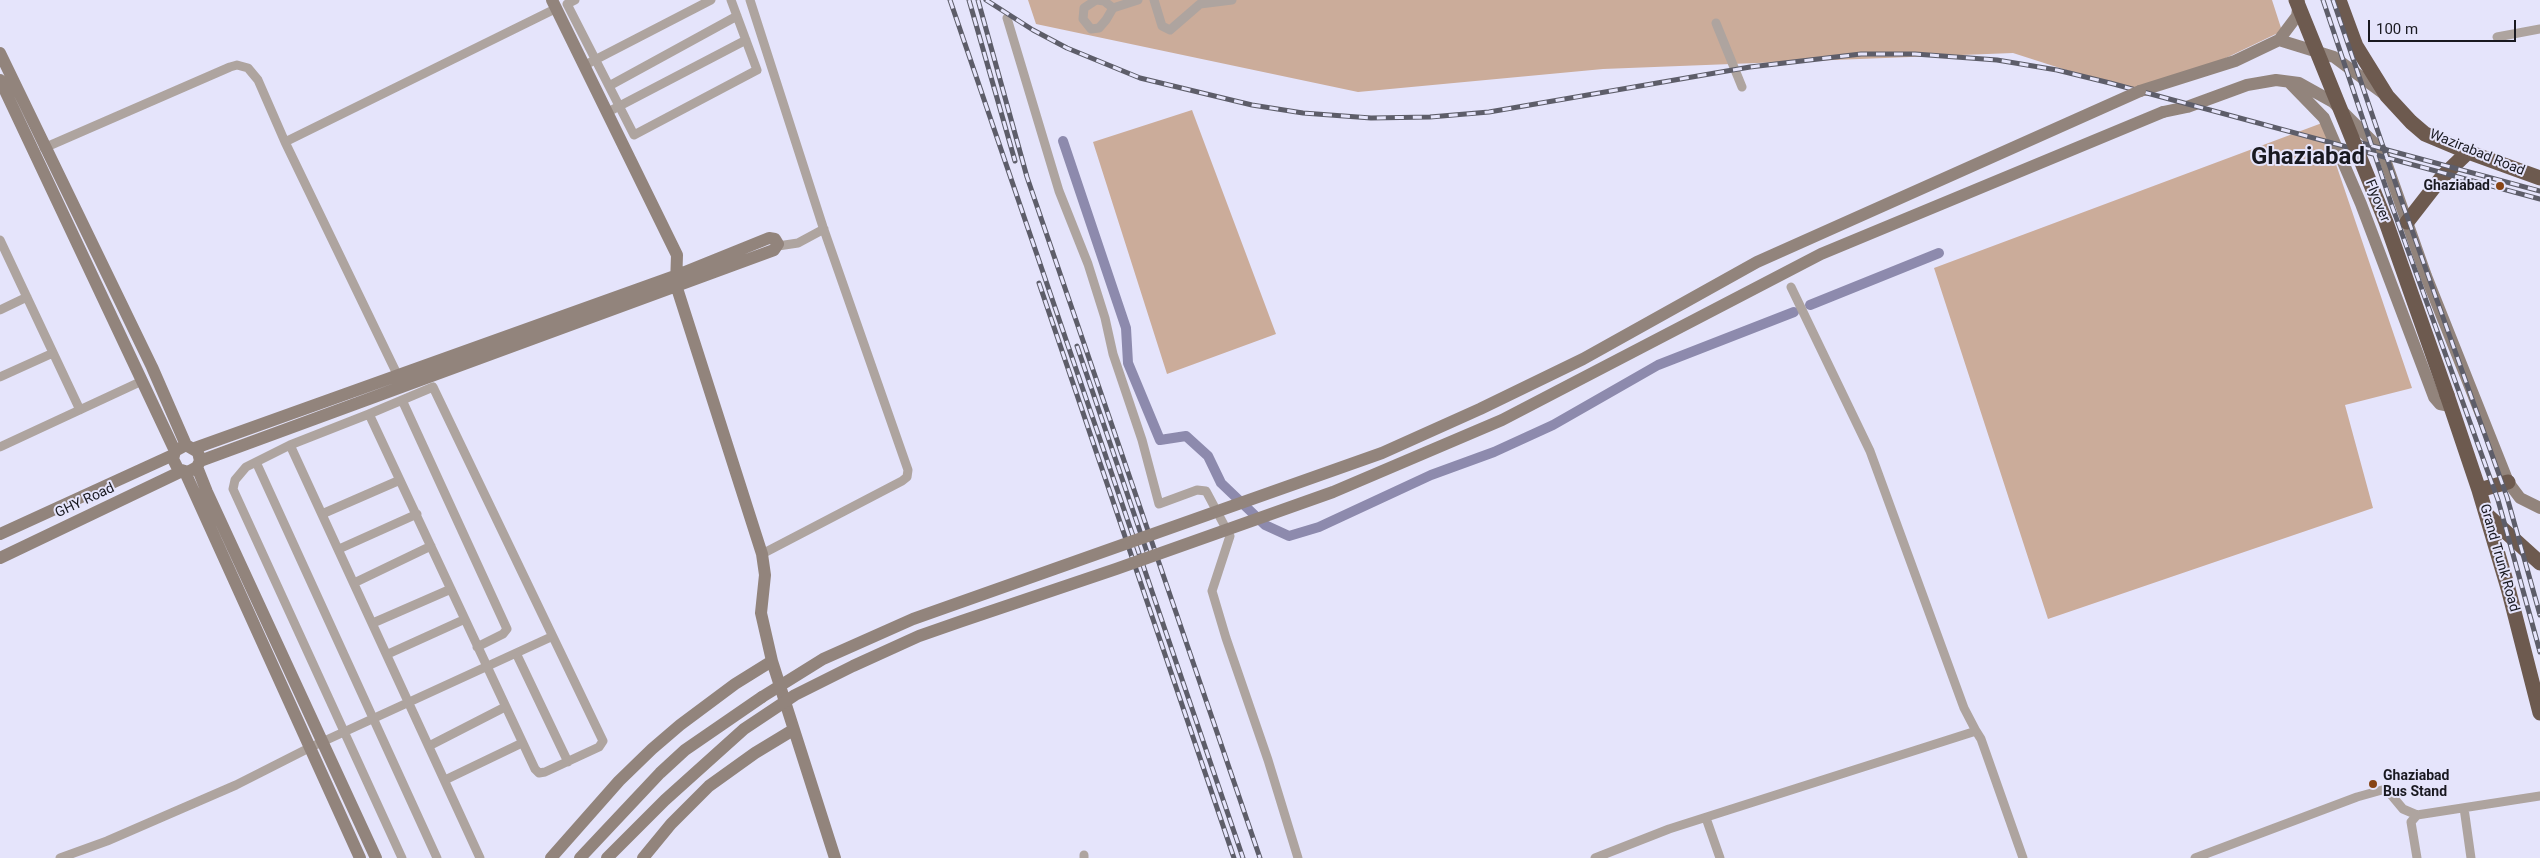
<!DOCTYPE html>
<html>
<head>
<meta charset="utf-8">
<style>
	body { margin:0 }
	#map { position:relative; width:2540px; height:858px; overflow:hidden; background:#e5e4fb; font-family:Roboto,sans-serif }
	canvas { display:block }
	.scale { position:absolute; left:2368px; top:20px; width:148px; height:22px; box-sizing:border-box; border:2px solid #191920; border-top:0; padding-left:6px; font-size:15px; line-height:18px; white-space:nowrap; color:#191920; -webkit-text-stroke:4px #e5e4fb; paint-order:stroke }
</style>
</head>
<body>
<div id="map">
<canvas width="2540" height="858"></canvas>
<div class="scale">100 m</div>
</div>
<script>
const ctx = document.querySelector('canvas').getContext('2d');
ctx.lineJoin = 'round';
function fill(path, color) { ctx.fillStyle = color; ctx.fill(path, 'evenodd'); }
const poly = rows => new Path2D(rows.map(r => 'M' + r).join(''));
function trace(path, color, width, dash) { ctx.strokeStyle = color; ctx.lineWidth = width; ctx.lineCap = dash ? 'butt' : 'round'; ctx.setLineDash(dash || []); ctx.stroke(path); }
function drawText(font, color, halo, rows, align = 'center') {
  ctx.font = font + ' Roboto,sans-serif'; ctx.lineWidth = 4; ctx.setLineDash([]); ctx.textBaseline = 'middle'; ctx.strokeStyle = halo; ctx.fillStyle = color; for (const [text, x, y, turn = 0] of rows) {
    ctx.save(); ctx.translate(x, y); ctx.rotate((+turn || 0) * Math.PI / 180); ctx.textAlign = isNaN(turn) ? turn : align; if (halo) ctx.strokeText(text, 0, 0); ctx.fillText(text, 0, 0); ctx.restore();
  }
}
const green = poly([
	[1028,0,2272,0,2282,31,2147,96,2013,53,1603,69,1358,92,1036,24],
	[1192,110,1276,334,1167,374,1093,142],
	[2322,123,2412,388,2345,405,2373,508,2048,619,1934,268]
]);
const canal = poly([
	[1063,141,1126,328,1128,363,1160,440,1186,436,1208,456,1221,483,1265,525,1289,536,1319,527,1431,475,1494,452,1553,425,1658,365,1794,312],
	[1810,305,1939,253]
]);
const street = poly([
	[575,0,567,4,634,135,757,70,731,0],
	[750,0,823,227,908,470,907,477,902,481,762,554],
	[1096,0,1084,8,1083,19,1091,29,1099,28,1106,20,1113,8,1138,0],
	[1097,0,1104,1,1113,8],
	[1154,0,1162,26,1170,30,1200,4,1232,0],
	[1007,18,1059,191,1088,264,1105,318,1113,354,1142,440,1159,504,1197,490,1206,491,1230,536,1212,591,1226,638,1268,760,1298,858],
	[1716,23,1742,87],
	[2497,37,2540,29],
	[589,63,711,0],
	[609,86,737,16],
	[608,112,746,40],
	[285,142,557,8],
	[44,148,230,67,237,65,248,68,258,80,285,142,397,374],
	[0,240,80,410],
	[778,246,798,243,824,229],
	[1791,287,1870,451,1964,708,1976,731],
	[0,310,27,297],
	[0,377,53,353],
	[402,400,507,629,503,634,477,647],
	[369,414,433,387,603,741,599,747,545,772,539,773,535,769,369,414,290,445,246,467,235,480,233,489,402,858],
	[290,445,480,858],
	[0,447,142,381],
	[256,462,437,858],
	[322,514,400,480],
	[339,549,417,514],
	[354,583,431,546],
	[373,623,451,589],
	[516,653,568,762],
	[388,654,463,620],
	[429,746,505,707],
	[445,780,522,743],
	[2464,808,2471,858],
	[1706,818,1720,858],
	[1084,855,1084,858],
	[60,858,107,841,236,785,309,748,551,637],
	[1595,858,1669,829,1976,731,1981,739,2023,858],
	[2195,858,2357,797,2382,790,2388,791,2403,809,2417,815],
	[2417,858,2411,822,2417,815,2540,796]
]);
const secondary = poly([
	[552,0,677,255,676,285,762,554,765,575,761,613,772,661,835,858],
	[2279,40,2334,57,2384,94],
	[0,53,152,367,186,445],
	[0,80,175,451],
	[2289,82,2324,118,2361,204,2434,397,2440,404,2450,406],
	[2140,91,2235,61,2279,40,2297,16,2299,2],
	[2163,112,2187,107,2247,85,2276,80,2299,83,2333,102,2382,151,2426,276,2508,482,2520,498,2540,508],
	[195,448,675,276,769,238,775,239,778,244,774,250,200,461],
	[197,467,188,472,178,469,173,459,175,451,186,445,198,452,200,461,197,467,207,492,376,858],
	[185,472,360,858],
	[0,534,173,455],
	[0,558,182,471],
	[551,858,619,781,652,749,680,725,735,684,772,661],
	[580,858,660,773,685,750,762,697],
	[643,858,671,824,709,786,755,753,793,730]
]);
const highway = poly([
	[2339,0,2356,46,2387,96,2411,122,2425,134,2468,152,2540,178],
	[2407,222,2442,177,2468,152],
	[2447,395,2479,490,2508,588,2540,713],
	[2479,490,2508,482],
	[2486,514,2540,563]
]);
const rail = poly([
	[950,0,1243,858],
	[969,0,1015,161],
	[978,0,1027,177,1260,858],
	[986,0,1033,30,1067,48,1140,78,1252,105,1303,113,1371,118,1430,117,1489,112,1750,67,1861,54,1915,54,1997,60,2057,70,2110,83,2540,199],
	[2323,0,2392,206,2498,500,2540,652],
	[2333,0,2402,202,2507,497,2540,615],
	[2354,141,2540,191],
	[1039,283,1234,858],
	[1077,346,1147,552]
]);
const secondaryBridge = poly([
	[762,697,823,659,913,619,1382,453,1480,409,1583,359,1757,262,2140,91],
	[607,858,665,800,744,729,795,695,853,666,919,636,962,621,1116,569,1333,492,1502,420,1821,254,2163,112]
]);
const highwayBridge = poly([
	[2296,0,2386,222,2447,395]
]);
const markers = [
	[2500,186,5,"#874415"],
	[2373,784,5,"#874415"]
];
const streetNames = [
	["Wazirabad Road",2477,153,22],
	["Flyover",2377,201,68],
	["GHY Road",85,501,-25],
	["Grand Trunk Road",2499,558,74]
];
const poiNames = [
	["Ghaziabad",2490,186],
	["Ghaziabad",2383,776,"left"],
	["Bus Stand",2383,792,"left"]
];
const townNames = [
	["Ghaziabad",2308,158]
];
fill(green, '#cbac9a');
trace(canal, '#8d8aad', 10);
trace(street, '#aea49f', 9);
trace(secondary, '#92847c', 12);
trace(highway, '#6d5a4f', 15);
trace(rail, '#5d5d69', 5);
trace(rail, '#e5e4fb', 3, [9]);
trace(secondaryBridge, '#92847c', 12);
trace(highwayBridge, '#6d5a4f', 15);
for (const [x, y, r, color] of markers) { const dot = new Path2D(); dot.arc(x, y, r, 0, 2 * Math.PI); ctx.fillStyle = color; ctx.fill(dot); trace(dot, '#e5e4fb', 2); }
drawText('14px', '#191920', '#e5e4fb', streetNames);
drawText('bold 14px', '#191920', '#e5e4fb', poiNames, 'right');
drawText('bold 24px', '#191920', '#e5e4fb', townNames);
</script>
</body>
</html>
